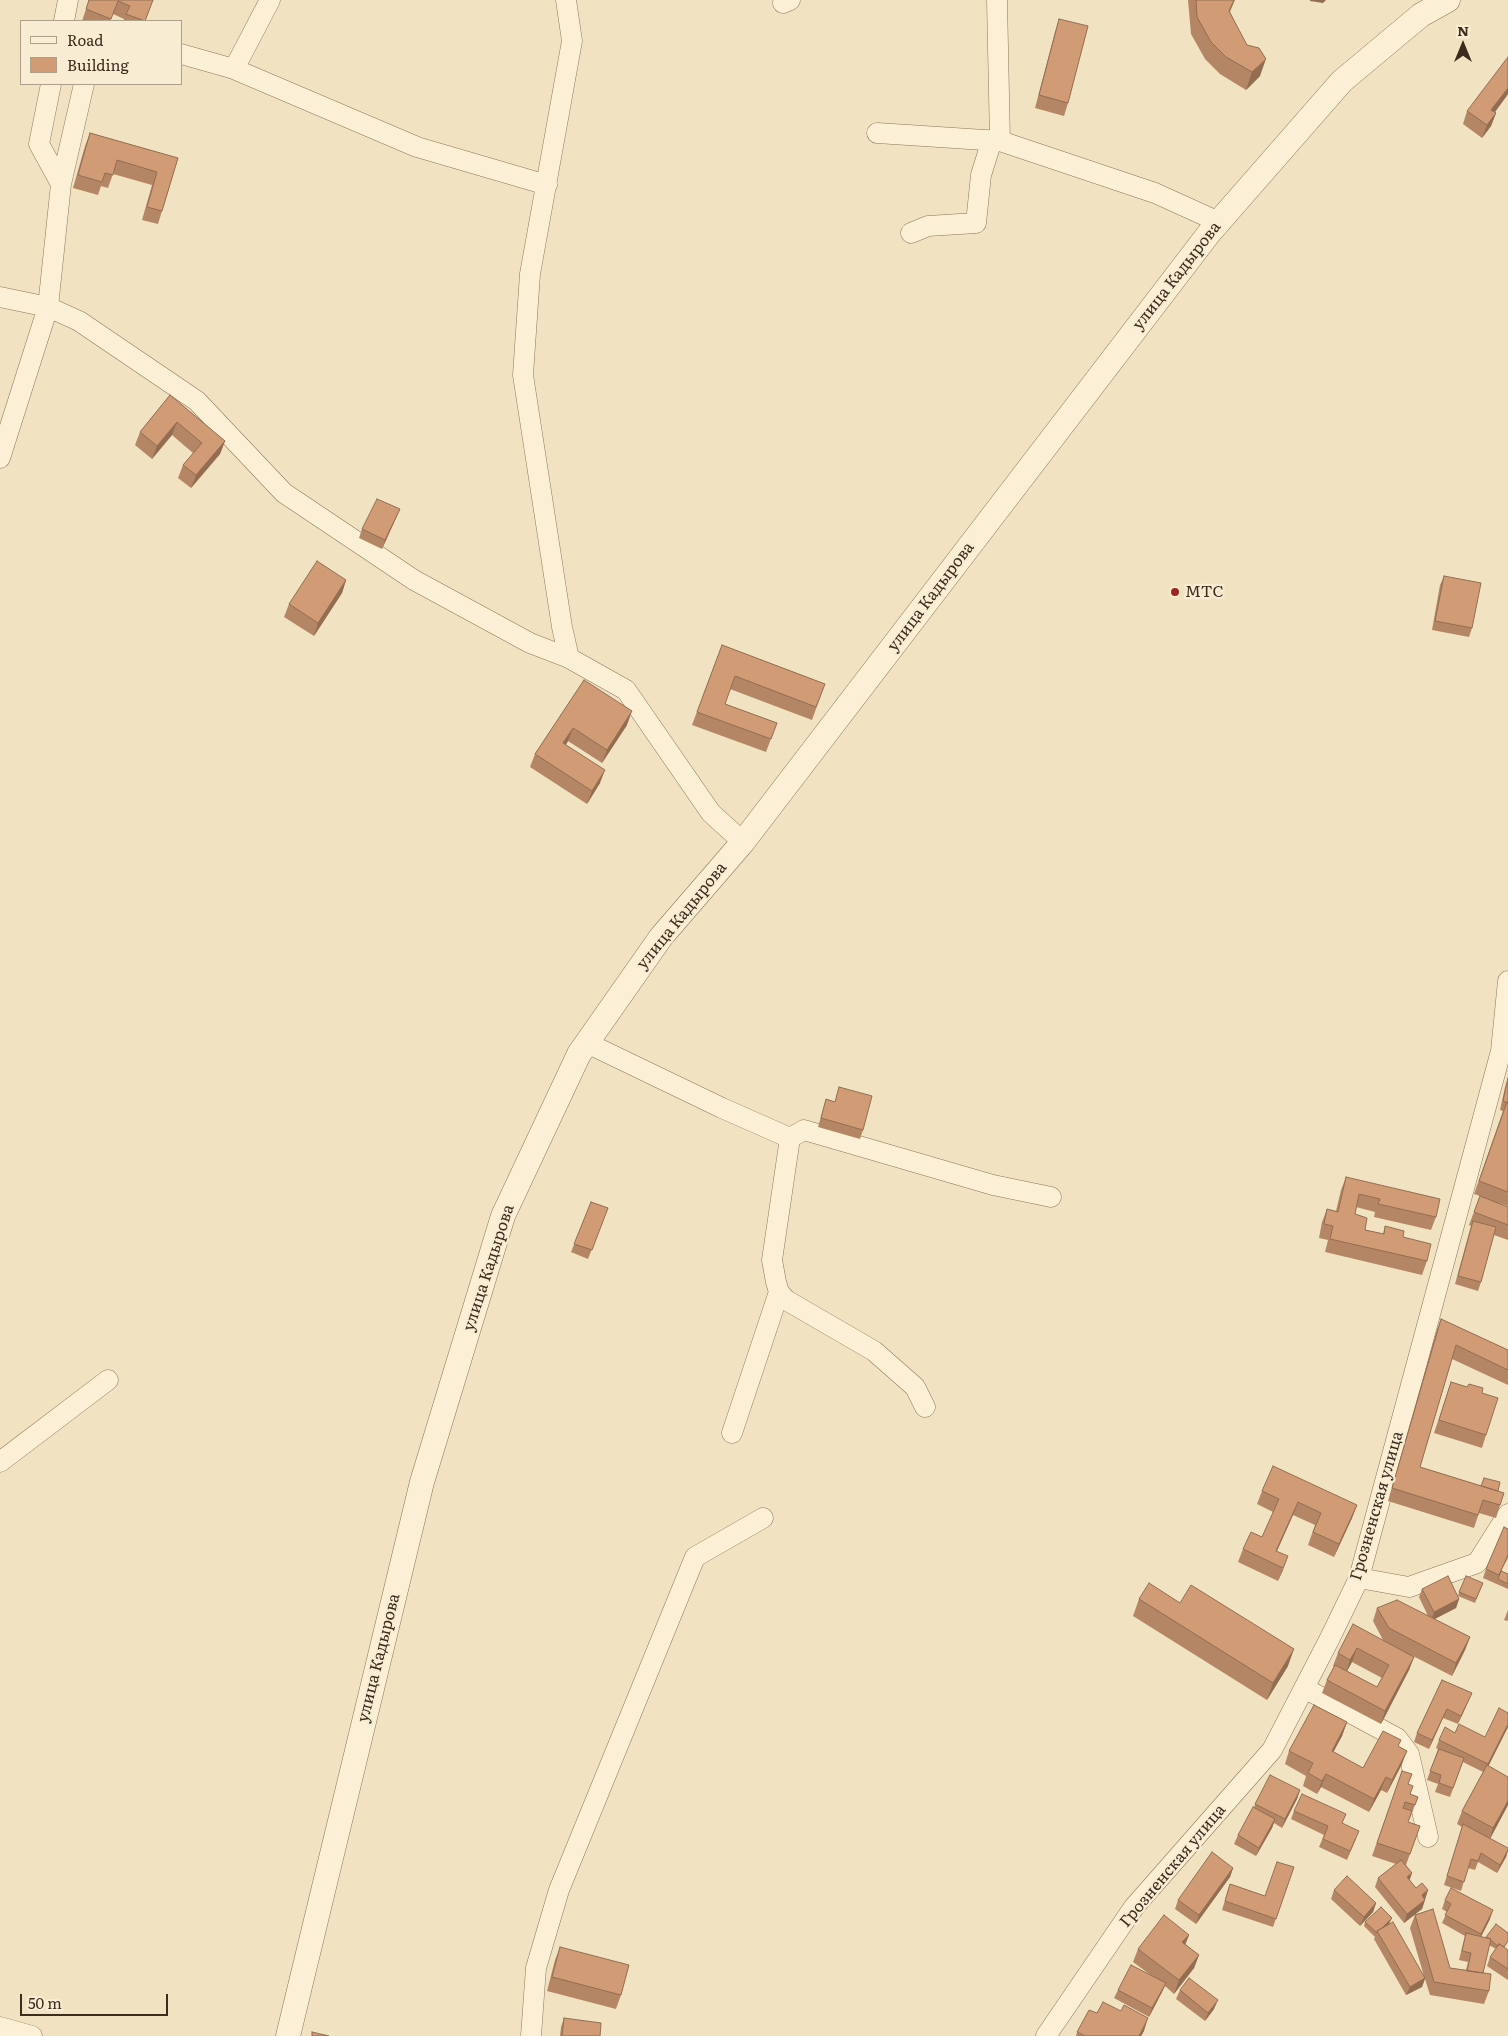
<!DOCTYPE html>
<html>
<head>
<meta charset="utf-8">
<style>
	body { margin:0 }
	#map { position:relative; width:1508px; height:2036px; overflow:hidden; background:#f1e3c2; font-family:Literata,serif }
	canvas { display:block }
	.legend { position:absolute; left:20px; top:20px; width:162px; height:65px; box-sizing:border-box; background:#f8edd2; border:1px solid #aca08a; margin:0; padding:6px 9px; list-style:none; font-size:15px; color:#3b2c1d }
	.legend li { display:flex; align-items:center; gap:10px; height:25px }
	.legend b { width:25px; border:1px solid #aca08a }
	.north { position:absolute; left:1438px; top:20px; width:50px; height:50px; -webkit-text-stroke:4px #f8edd2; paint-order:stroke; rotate:0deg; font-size:14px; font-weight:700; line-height:20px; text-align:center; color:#3b2c1d }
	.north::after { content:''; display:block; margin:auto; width:18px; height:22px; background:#3b2c1d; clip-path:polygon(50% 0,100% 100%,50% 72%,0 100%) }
	.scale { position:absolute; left:20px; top:1994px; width:148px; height:22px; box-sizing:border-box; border:2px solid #3b2c1d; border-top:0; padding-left:6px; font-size:15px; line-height:18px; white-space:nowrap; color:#3b2c1d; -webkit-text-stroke:4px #f8edd2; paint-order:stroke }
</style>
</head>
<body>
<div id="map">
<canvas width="1508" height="2036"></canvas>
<ul class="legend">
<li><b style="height:6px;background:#fbf0d6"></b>Road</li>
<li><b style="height:14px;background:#d19c75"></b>Building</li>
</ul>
<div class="north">N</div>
<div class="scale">50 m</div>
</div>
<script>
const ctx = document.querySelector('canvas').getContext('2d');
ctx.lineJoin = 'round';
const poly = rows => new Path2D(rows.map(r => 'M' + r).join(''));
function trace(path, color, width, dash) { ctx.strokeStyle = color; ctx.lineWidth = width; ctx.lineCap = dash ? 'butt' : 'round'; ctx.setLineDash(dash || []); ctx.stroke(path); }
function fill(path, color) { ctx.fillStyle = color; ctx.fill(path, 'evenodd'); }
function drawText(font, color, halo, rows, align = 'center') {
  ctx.font = font + ' Literata,serif'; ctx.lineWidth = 4.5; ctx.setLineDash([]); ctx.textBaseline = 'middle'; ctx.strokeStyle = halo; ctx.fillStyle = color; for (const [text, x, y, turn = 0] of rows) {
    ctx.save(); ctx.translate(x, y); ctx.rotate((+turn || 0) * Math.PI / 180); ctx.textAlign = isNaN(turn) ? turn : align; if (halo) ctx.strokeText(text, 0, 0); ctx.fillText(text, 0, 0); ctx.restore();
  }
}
const minor = poly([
	[566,0,572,41,530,274,523,375,562,627,569,658,626,690,711,813,743,842],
	[997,0,1000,141],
	[783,3,790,0],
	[64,21,68,0],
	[181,54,234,69,417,147,547,185],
	[234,69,270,0],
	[877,133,1000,141,1155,193,1219,222],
	[61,184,84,84],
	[911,233,928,226,976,223,981,175,992,140],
	[0,297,48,307,79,321,197,401,284,493,414,580,530,643,569,658],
	[0,458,48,307,61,184,39,144,51,84],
	[587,1043,722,1108,790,1138],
	[790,1138,772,1260,776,1282,779,1292,786,1300,874,1351,915,1387,925,1407],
	[790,1138,804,1130,993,1185,1051,1197],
	[732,1433,779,1292],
	[0,1462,108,1380],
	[1359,1578,1409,1587,1477,1563,1508,1514],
	[1304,1688,1397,1738,1409,1754,1428,1837],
	[0,2027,32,2036],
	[531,2036,536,1968,559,1890,695,1557,763,1518],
	[1046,2036,1134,1907,1272,1750,1330,1638,1359,1578,1501,1051,1508,981]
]);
const tertiary = poly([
	[288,2036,422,1482,503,1216,579,1054,661,937,743,842,1210,232,1342,81,1421,15,1448,0]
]);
const wall = poly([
	[89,0,153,0,145,21,124,21,124,19,113,14,110,21,82,21],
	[1188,0,1235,0,1230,12,1260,76,1246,90,1220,74,1205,59,1191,34],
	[1059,19,1068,103,1064,116,1035,108,1055,32],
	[1508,94,1495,112,1496,113,1491,126,1482,138,1463,124,1467,111],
	[90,133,178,158,162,211,158,224,142,220,152,185,113,174,108,188,101,186,98,195,73,188,85,146],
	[170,395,225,441,220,454,191,488,178,478,183,465,193,453,172,435,152,459,135,445,140,432],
	[400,509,396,518,382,549,359,538,362,529],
	[1444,576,1472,628,1469,637,1432,630,1440,585],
	[346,580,342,593,314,636,284,617,289,604],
	[722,645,825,684,812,720,730,689,725,704,777,723,766,752,692,725],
	[584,680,627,725,602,763,568,741,566,745,600,783,587,804,530,767,535,754],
	[1508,1078,1508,1206,1492,1201,1508,1207,1508,1240,1494,1235,1481,1282,1478,1291,1455,1284,1471,1226,1469,1225,1480,1196,1474,1194,1503,1111,1500,1110,1505,1087],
	[839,1087,863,1130,860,1139,818,1127,826,1099,835,1102],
	[1346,1177,1436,1217,1431,1230,1374,1217,1375,1212,1356,1207,1355,1214,1365,1230,1383,1234,1385,1226,1403,1237,1427,1261,1422,1275,1325,1252,1328,1240,1319,1238,1322,1222,1327,1209,1336,1211,1341,1190],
	[591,1202,608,1208,588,1259,571,1252],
	[1441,1319,1508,1350,1508,1385,1452,1359,1420,1467,1498,1491,1500,1505,1496,1518,1479,1513,1474,1528,1388,1501,1436,1332],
	[1451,1382,1482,1393,1486,1435,1482,1448,1434,1433],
	[1262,1491,1357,1505,1352,1518,1334,1557,1308,1545,1315,1525,1293,1515,1277,1551,1283,1570,1278,1581,1238,1562,1243,1549,1262,1537,1273,1512,1257,1504],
	[1508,1529,1508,1558,1501,1571,1508,1574,1508,1589,1483,1578,1486,1569],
	[1483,1583,1475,1603,1458,1596,1459,1592],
	[1422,1589,1459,1599,1456,1608,1434,1619,1470,1637,1465,1650,1452,1676,1411,1655,1414,1657,1409,1670,1381,1724,1322,1693,1327,1680,1334,1667,1333,1666,1338,1653,1383,1640,1373,1621,1377,1608,1428,1616,1419,1597],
	[1352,1662,1382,1678,1377,1687,1347,1671],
	[1139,1599,1180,1603,1288,1666,1267,1700,1133,1616],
	[1508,1610,1508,1621,1504,1620],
	[1442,1680,1472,1693,1458,1724,1443,1718,1429,1749,1414,1742,1417,1733],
	[1347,1722,1342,1736,1333,1752,1363,1768,1399,1747,1402,1764,1387,1793,1381,1790,1369,1812,1321,1787,1317,1794,1303,1786,1306,1776,1285,1764,1289,1751],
	[1508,1727,1488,1766,1508,1777,1508,1805,1490,1838,1508,1850,1506,1857,1497,1873,1478,1862,1475,1870,1468,1868,1461,1891,1444,1885,1462,1827,1457,1824,1462,1811,1483,1772,1463,1762,1450,1797,1435,1792,1438,1784,1427,1780,1438,1749,1436,1748,1439,1740,1455,1733,1485,1737],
	[1402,1771,1408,1784,1410,1794,1418,1797,1410,1818,1409,1818,1408,1822,1420,1826,1406,1865,1412,1873,1409,1880,1416,1888,1428,1890,1422,1909,1404,1923,1375,1887,1378,1878,1396,1864,1372,1856],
	[1300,1790,1297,1799,1282,1828,1274,1823,1272,1828,1256,1856,1234,1844,1238,1835,1254,1808,1255,1804],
	[1294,1811,1343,1823,1356,1839,1347,1860,1319,1847,1324,1835,1291,1819],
	[1294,1867,1273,1927,1222,1910,1230,1884,1265,1896],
	[1233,1868,1230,1877,1196,1924,1175,1909,1178,1900],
	[1334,1890,1376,1903,1373,1912,1360,1926,1331,1899],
	[1445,1900,1490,1919,1481,1937,1485,1938,1486,1937,1508,1950,1508,1980,1487,1966,1490,1957,1496,1949,1489,1945,1483,1973,1489,1991,1484,2004,1430,1995,1425,1979,1422,1987,1406,1995,1374,1939,1375,1937,1364,1926,1365,1922,1390,1922,1389,1924,1424,1976,1410,1928,1415,1915,1450,1968,1466,1970,1468,1962,1459,1960,1465,1936,1442,1923,1447,1912,1442,1909],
	[1189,1935,1185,1944,1199,1955,1194,1968,1174,1994,1165,1986,1162,1992,1149,2017,1114,1998,1118,1990,1152,1976,1133,1962,1138,1949],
	[560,1947,621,1995,616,2009,547,1991,555,1960],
	[1180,1990,1214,2009,1205,2021,1176,1999],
	[1097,2013,1144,2031,1141,2036,1076,2036,1077,2032],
	[564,2018,600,2036,560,2036,561,2027]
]);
const shadedWall = poly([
	[1310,0,1326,0,1323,3,1310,1],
	[1266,59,1260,76,1246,90,1252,72],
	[1508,88,1508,94,1487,123,1491,110],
	[1496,113,1491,126,1482,138,1487,125],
	[177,422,172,435,152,459,157,446],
	[225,441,220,454,191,488,196,475],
	[400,509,396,518,382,549,385,540],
	[346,580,342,593,314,636,318,623],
	[632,711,627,725,602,763,607,750],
	[573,728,568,741,558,756,563,743],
	[605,770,600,783,587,804,592,791],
	[1298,1502,1293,1515,1271,1564,1276,1551],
	[1357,1505,1352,1518,1334,1557,1339,1544],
	[1288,1556,1283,1570,1278,1581,1283,1568],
	[1459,1599,1456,1608,1431,1621,1434,1612],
	[1470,1637,1465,1650,1452,1676,1456,1663],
	[1357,1648,1352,1662,1346,1673,1350,1660],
	[1294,1649,1288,1666,1267,1700,1273,1683],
	[1414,1657,1409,1670,1381,1724,1385,1711],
	[1472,1693,1468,1702,1458,1724,1461,1716],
	[1447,1709,1443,1718,1429,1749,1432,1740],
	[1347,1722,1342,1736,1327,1764,1332,1751],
	[1508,1724,1508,1727,1485,1773,1488,1764],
	[1407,1751,1402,1764,1387,1793,1392,1780],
	[1326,1774,1321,1787,1317,1794,1322,1781],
	[1386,1777,1381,1790,1369,1812,1374,1799],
	[1300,1790,1297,1799,1282,1828,1285,1819],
	[1508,1801,1508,1805,1489,1841,1493,1828],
	[1275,1819,1272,1828,1256,1856,1259,1848],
	[1508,1850,1506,1857,1497,1873,1500,1865],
	[1233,1868,1230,1877,1196,1924,1199,1915],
	[1412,1873,1409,1882,1407,1877],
	[1428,1890,1425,1899,1419,1904,1422,1895],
	[1425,1900,1422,1909,1404,1923,1407,1914],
	[1376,1903,1373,1912,1360,1926,1364,1917],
	[1493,1910,1490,1919,1478,1942,1481,1934],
	[1392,1918,1390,1922,1379,1934,1378,1932],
	[1189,1935,1184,1948,1182,1942],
	[1199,1955,1194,1968,1174,1994,1179,1980],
	[1425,1978,1422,1987,1406,1995,1410,1987],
	[1166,1983,1162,1992,1149,2017,1152,2008],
	[1218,2000,1214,2009,1205,2021,1208,2013],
	[1148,2018,1144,2031,1141,2036,1139,2036]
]);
const building = poly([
	[89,0,153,0,145,21,126,14,130,6,118,1,111,19,86,9,89,0],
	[1196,0,1234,0,1229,11,1247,45,1259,48,1266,59,1252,72,1226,57,1211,42,1197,17,1196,0],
	[1059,19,1088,26,1068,103,1039,95,1059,19],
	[1508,57,1508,88,1491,110,1496,113,1487,125,1467,111,1508,57],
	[90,133,178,158,162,211,147,207,157,172,117,160,113,175,105,173,102,182,78,175,90,133],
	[170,395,225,441,196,475,183,465,202,443,177,422,157,446,140,432,170,395],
	[377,499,400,509,385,540,362,529,377,499],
	[317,561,346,580,318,623,289,604,317,561],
	[1444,576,1481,583,1472,628,1435,621,1444,576],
	[722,645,825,684,816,707,735,676,725,704,777,723,771,739,697,712,722,645],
	[584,680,632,711,607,750,573,728,563,743,605,770,592,791,535,754,584,680],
	[1508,1078,1508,1103,1503,1101,1508,1078],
	[839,1087,872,1096,863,1130,821,1118,826,1099,835,1102,839,1087],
	[1507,1102,1508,1102,1508,1192,1479,1181,1507,1102],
	[1346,1177,1440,1199,1436,1217,1378,1204,1380,1199,1359,1194,1355,1214,1367,1218,1365,1230,1384,1234,1385,1226,1404,1231,1403,1237,1431,1244,1427,1261,1330,1239,1333,1226,1324,1224,1327,1209,1338,1212,1346,1177],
	[1480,1196,1508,1207,1508,1225,1474,1212,1480,1196],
	[591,1202,608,1208,592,1250,574,1244,591,1202],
	[1473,1221,1496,1227,1481,1282,1458,1276,1473,1221],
	[1441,1319,1508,1350,1508,1370,1456,1345,1420,1467,1504,1493,1500,1505,1483,1500,1478,1515,1392,1488,1441,1319],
	[1451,1382,1467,1387,1469,1384,1483,1388,1482,1393,1498,1398,1486,1435,1439,1420,1451,1382],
	[1273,1466,1357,1505,1339,1544,1313,1532,1321,1513,1298,1502,1276,1551,1288,1556,1283,1568,1243,1549,1251,1532,1262,1537,1279,1499,1262,1491,1273,1466],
	[1484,1478,1500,1482,1498,1491,1481,1486,1484,1478],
	[1504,1527,1508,1529,1508,1555,1499,1575,1486,1569,1504,1527],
	[1501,1571,1508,1574,1508,1584,1498,1579,1501,1571],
	[1448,1576,1459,1599,1434,1612,1422,1589,1448,1576],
	[1466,1576,1483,1583,1476,1599,1459,1592,1466,1576],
	[1149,1583,1180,1603,1191,1585,1294,1649,1273,1683,1139,1599,1149,1583],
	[1397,1600,1470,1637,1456,1663,1389,1628,1377,1608,1397,1600],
	[1353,1624,1414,1657,1385,1711,1327,1680,1335,1665,1377,1687,1389,1665,1357,1648,1350,1660,1338,1653,1353,1624],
	[1442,1680,1472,1693,1461,1716,1447,1709,1432,1740,1417,1733,1442,1680],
	[1314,1705,1347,1722,1332,1751,1363,1768,1383,1731,1401,1740,1398,1746,1407,1751,1392,1780,1386,1777,1374,1799,1326,1774,1322,1781,1308,1773,1313,1763,1289,1751,1314,1705],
	[1499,1708,1508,1713,1508,1724,1488,1764,1439,1740,1445,1727,1455,1733,1459,1724,1485,1737,1499,1708],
	[1439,1749,1464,1758,1453,1788,1439,1783,1441,1775,1430,1771,1439,1749],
	[1487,1765,1508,1777,1508,1801,1493,1828,1462,1811,1487,1765],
	[1402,1771,1412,1774,1408,1784,1413,1786,1410,1794,1418,1797,1415,1805,1405,1802,1403,1808,1412,1811,1408,1822,1420,1826,1410,1854,1377,1843,1402,1771],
	[1270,1775,1300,1790,1285,1819,1255,1804,1270,1775],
	[1302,1794,1346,1814,1342,1823,1359,1831,1350,1851,1323,1839,1328,1826,1294,1811,1302,1794],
	[1253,1807,1275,1819,1259,1848,1238,1835,1253,1807],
	[1463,1824,1508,1848,1508,1850,1500,1865,1481,1853,1478,1861,1471,1859,1464,1882,1447,1876,1463,1824],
	[1212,1852,1233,1868,1199,1915,1178,1900,1212,1852],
	[1401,1860,1412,1873,1407,1877,1416,1888,1422,1883,1428,1890,1422,1895,1425,1900,1407,1914,1378,1878,1401,1860],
	[1277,1862,1294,1867,1276,1919,1225,1901,1230,1884,1265,1896,1277,1862],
	[1347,1876,1376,1903,1364,1917,1334,1890,1347,1876],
	[1451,1888,1493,1910,1481,1934,1445,1915,1451,1904,1445,1900,1451,1888],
	[1381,1907,1392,1918,1382,1928,1377,1931,1377,1933,1365,1922,1381,1907],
	[1433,1909,1450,1968,1491,1974,1489,1991,1434,1982,1415,1915,1433,1909],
	[1164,1915,1189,1935,1182,1942,1199,1955,1179,1980,1138,1949,1164,1915],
	[1393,1922,1425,1978,1410,1987,1377,1931,1393,1922],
	[1496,1924,1508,1933,1508,1941,1504,1947,1499,1944,1498,1946,1490,1940,1491,1939,1486,1937,1496,1924],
	[1466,1933,1491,1939,1483,1973,1467,1971,1471,1953,1462,1951,1466,1933],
	[1499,1944,1508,1950,1508,1969,1490,1957,1499,1944],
	[560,1947,629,1965,621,1995,552,1977,560,1947],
	[1131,1965,1166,1983,1152,2008,1118,1990,1131,1965],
	[1189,1978,1218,2000,1208,2013,1180,1990,1189,1978],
	[1103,2002,1121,2011,1124,2005,1148,2018,1139,2036,1085,2036,1077,2032,1089,2010,1097,2013,1103,2002],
	[564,2018,601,2023,600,2036,562,2036,564,2018],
	[312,2032,329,2036,312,2036,312,2032]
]);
const markers = [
	[1175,592,5,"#9f2424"]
];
const streetNames = [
	["улица Кадырова",1177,276,-52],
	["улица Кадырова",931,597,-53],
	["улица Кадырова",682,916,-51],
	["улица Кадырова",489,1268,-72],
	["Грозненская улица",1377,1506,-74],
	["улица Кадырова",379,1658,-76],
	["Грозненская улица",1173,1866,-50]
];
const poiNames = [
	["МТС",1185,592]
];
trace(minor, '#8c7458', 21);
trace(tertiary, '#8c7458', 25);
trace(minor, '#fbf0d6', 20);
trace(tertiary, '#fbf0d6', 24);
fill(wall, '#b48665');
fill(shadedWall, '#926d52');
fill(building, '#d19c75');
trace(building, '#926d52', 1);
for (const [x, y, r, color] of markers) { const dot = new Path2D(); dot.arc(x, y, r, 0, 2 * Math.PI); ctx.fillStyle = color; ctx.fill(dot); trace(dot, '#f8edd2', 2); }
drawText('16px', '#3b2c1d', '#f8edd2', streetNames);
drawText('16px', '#3b2c1d', '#f8edd2', poiNames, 'left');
</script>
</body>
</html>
